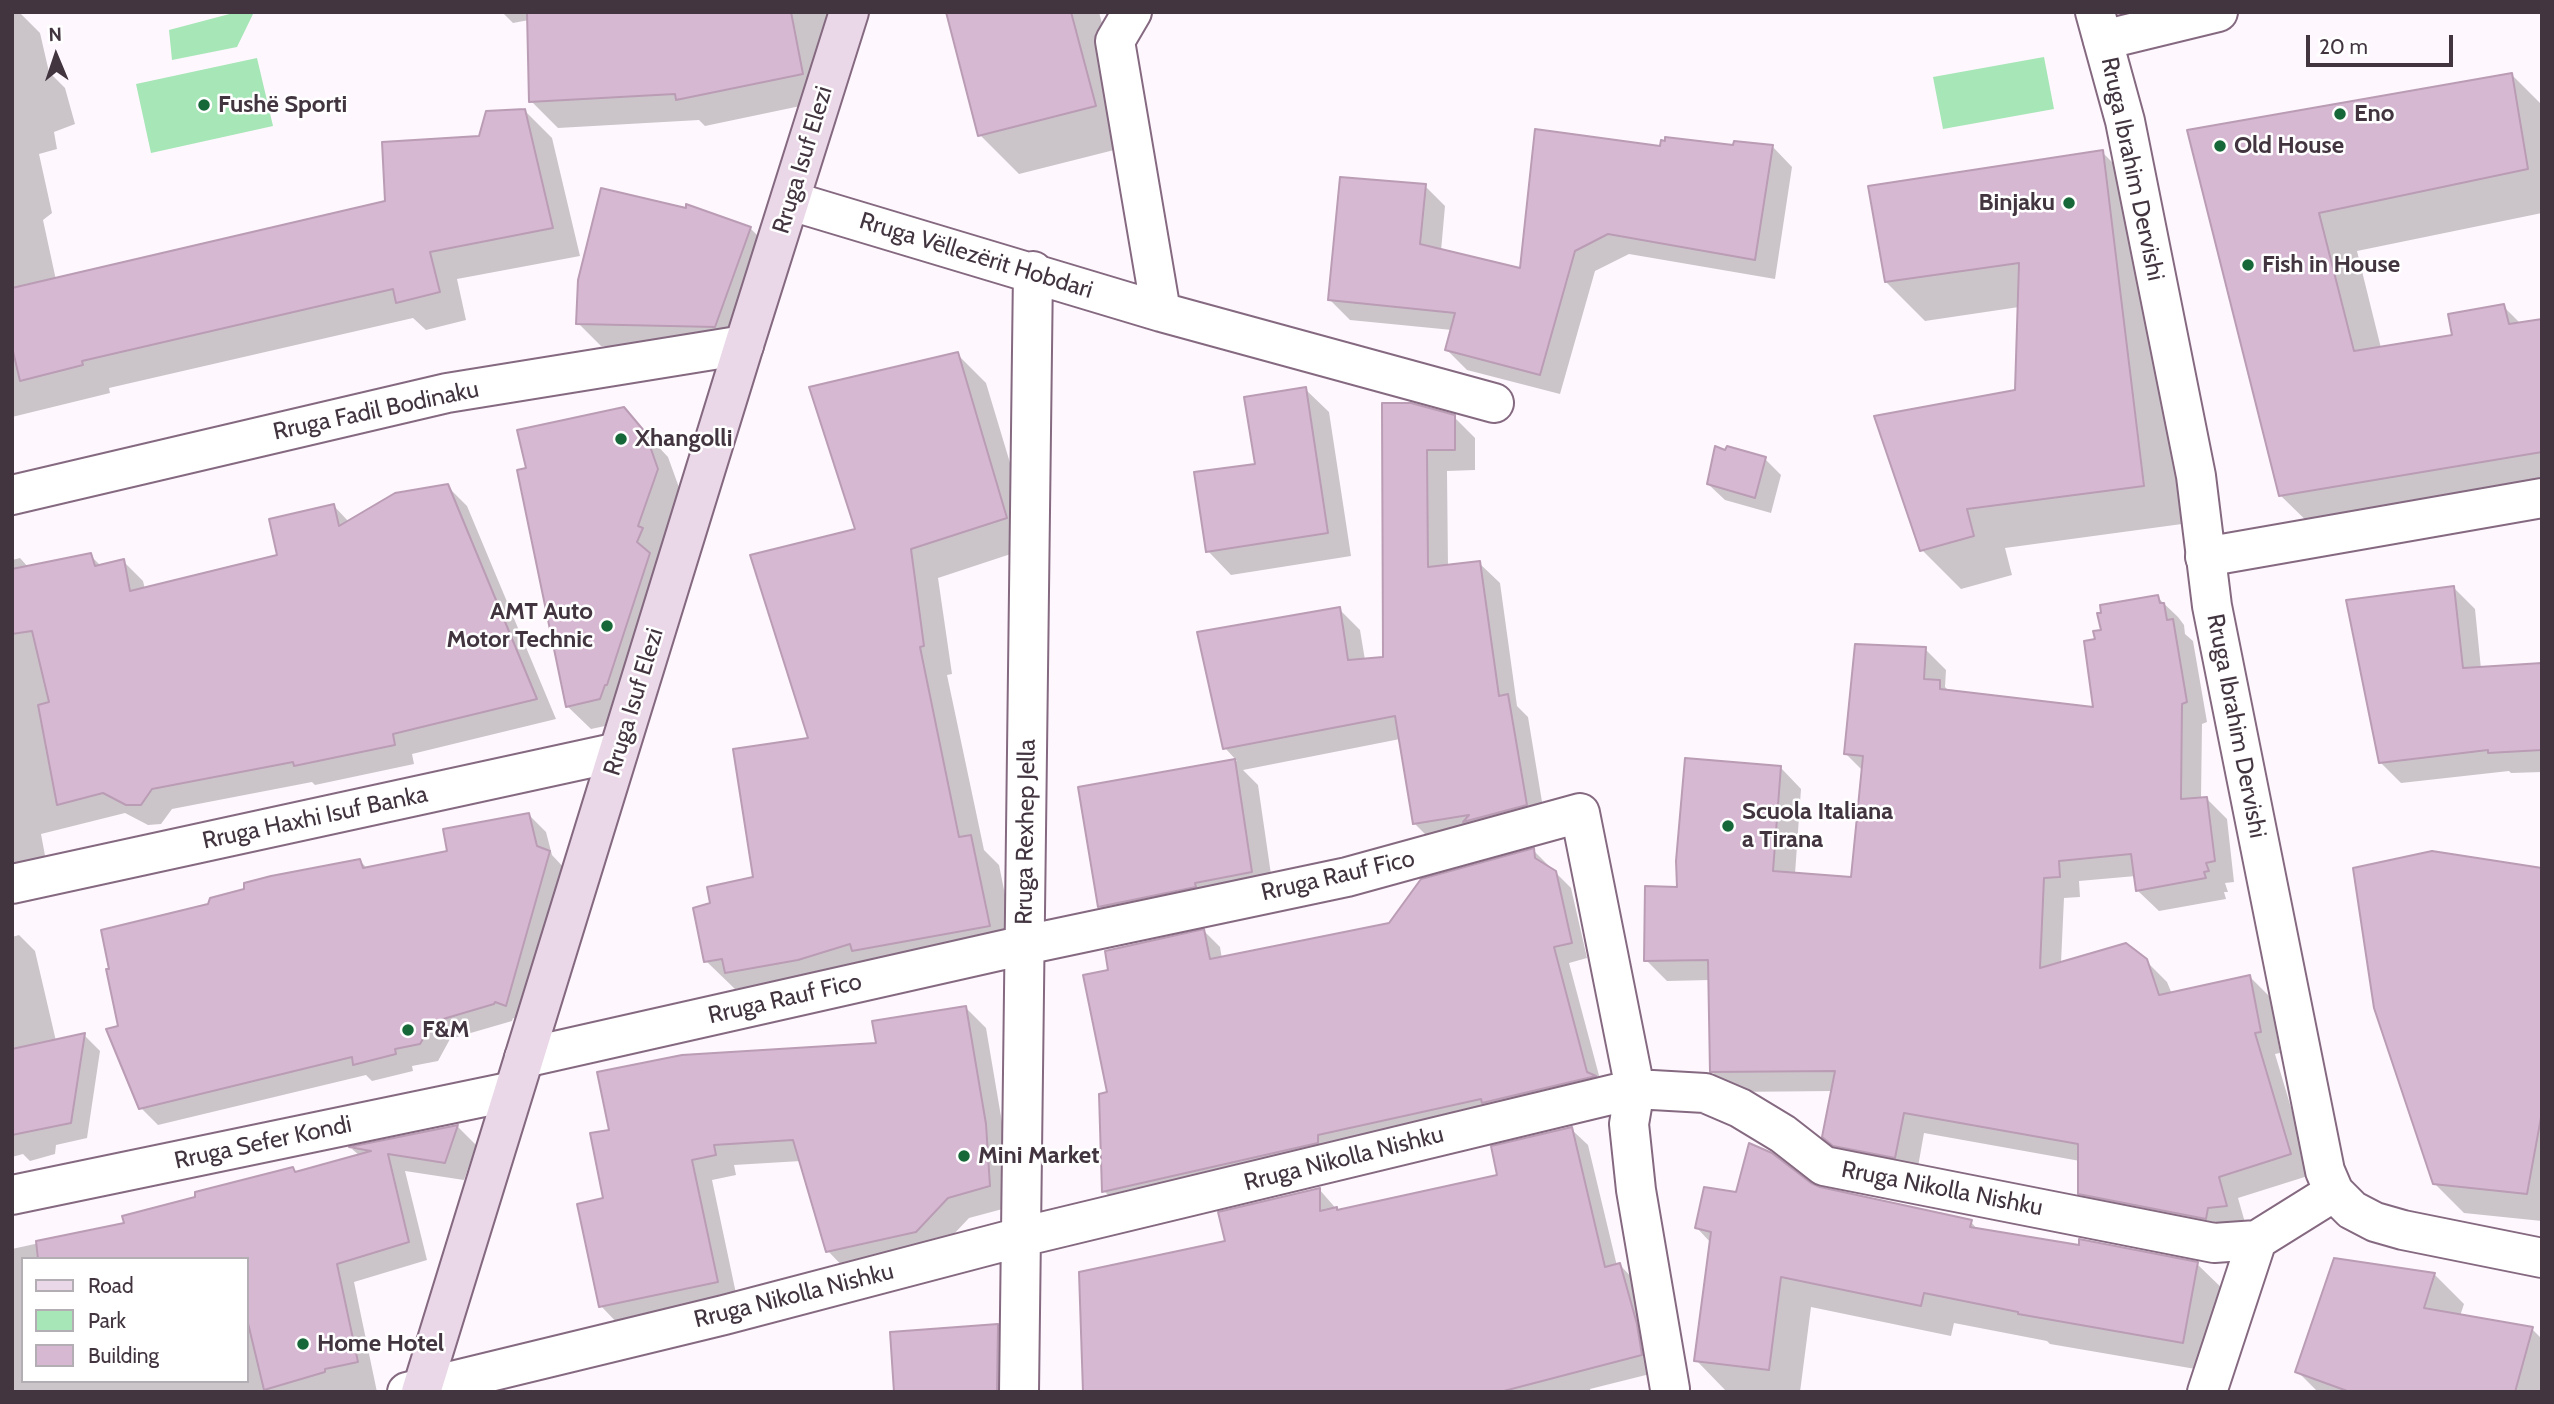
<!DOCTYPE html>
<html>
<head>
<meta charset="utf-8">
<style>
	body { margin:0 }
	#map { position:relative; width:2554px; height:1404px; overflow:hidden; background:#fef7fd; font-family:Cabin,sans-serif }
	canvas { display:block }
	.frame { position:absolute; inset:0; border:14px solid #423540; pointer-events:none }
	.legend { position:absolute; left:21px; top:1257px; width:228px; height:126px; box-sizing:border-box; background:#fff; border:2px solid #b3aeb3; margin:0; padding:9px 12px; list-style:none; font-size:21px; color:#423540 }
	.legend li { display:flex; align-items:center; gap:14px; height:35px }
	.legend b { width:35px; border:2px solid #b3aeb3 }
	.north { position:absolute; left:21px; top:21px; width:70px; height:70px; -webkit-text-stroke:5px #fff; paint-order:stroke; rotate:358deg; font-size:19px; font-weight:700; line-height:28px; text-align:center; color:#423540 }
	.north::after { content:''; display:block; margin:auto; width:24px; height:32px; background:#423540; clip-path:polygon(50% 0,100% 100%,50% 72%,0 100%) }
	.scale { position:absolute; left:2306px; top:35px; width:147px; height:32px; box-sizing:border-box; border:4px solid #423540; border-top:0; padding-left:9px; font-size:21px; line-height:24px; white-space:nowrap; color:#423540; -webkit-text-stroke:5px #fff; paint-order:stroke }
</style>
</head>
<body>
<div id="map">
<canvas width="2554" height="1404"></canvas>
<div class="frame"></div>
<ul class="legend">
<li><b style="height:9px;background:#ead8e8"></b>Road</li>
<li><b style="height:19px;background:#a6e6b7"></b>Park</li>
<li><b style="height:19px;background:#d7b8d2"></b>Building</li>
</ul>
<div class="north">N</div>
<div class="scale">20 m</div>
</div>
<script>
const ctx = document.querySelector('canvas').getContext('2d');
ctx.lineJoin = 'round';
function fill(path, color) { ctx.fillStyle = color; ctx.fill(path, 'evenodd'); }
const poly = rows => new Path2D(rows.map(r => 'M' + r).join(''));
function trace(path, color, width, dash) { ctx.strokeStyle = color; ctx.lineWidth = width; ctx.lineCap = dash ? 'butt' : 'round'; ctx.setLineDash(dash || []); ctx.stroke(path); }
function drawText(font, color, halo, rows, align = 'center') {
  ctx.font = font + ' Cabin,sans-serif'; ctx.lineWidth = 5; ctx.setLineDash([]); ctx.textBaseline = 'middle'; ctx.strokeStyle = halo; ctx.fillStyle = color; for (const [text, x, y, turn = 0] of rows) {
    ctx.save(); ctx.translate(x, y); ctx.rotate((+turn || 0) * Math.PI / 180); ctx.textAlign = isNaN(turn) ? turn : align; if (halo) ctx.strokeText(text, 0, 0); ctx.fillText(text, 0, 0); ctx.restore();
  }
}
const green = poly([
	[237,12,254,12,237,47,172,60,169,30],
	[2044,57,2054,109,1943,129,1933,77],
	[257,58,273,126,151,153,136,84]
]);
const shadow = poly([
	[12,12,19,12,40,33,49,72,65,88,75,124,54,132,57,149,39,154,52,213,43,220,56,280,387,203,480,138,524,110,552,138,580,256,457,279,466,320,426,330,413,318,109,388,110,393,12,417],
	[502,12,852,12,829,100,705,126,699,120,558,128,531,101,529,20,513,23],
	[948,12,1099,12,1134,145,1019,174,980,135],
	[2512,75,2542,105,2542,213,2357,251,2381,348,2454,336,2503,306,2521,324,2542,321,2542,498,2320,534,2280,495,2189,131],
	[1772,146,1792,167,1775,279,1629,254,1595,271,1560,394,1467,370,1447,350,1452,330,1350,320,1330,300,1425,186,1445,206,1441,251,1522,270,1661,148],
	[2102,152,2141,191,2182,524,2005,548,2012,575,1961,589,1922,550,2017,391,2019,307,1925,321,1886,282],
	[750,228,773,251,738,349,601,346,578,323],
	[957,354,986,383,1035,546,938,578,952,674,947,675,984,850,999,865,1017,954,755,1001,742,988,735,989,706,961,712,905,755,878,810,739,857,530],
	[1305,389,1329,412,1351,556,1231,575,1208,551,1257,465],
	[1384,405,1454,417,1475,438,1475,470,1447,471,1448,567,1479,563,1500,583,1517,706,1528,717,1546,826,1435,844,1414,823,1400,739,1243,770,1258,785,1274,895,1123,930,1099,906,1080,788,1237,761,1225,748,1339,609,1360,630,1365,660,1385,659],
	[623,409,668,457,681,493,624,722,591,729,567,706,528,469],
	[1765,459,1781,475,1771,513,1725,500,1708,484],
	[447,486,467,506,556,719,412,754,414,764,315,785,312,782,172,809,161,824,148,825,125,813,41,834,46,861,12,870,12,560,20,558,29,568,90,555,101,566,123,561,143,581,145,589,279,556,334,506,349,522],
	[2454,588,2475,609,2481,669,2542,665,2542,772,2511,773,2509,771,2401,783,2380,762],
	[2157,597,2178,617,2184,625,2185,634,2193,641,2207,722,2202,724,2201,799,2206,798,2227,819,2234,882,2225,883,2228,892,2224,892,2226,899,2159,911,2138,891,2136,876,2079,881,2080,897,2064,898,2061,963,2146,961,2167,982,2172,994,2249,976,2270,997,2280,1053,2275,1054,2311,1175,2238,1198,2246,1226,2228,1228,2101,1214,2080,1193,2080,1161,1924,1133,1916,1178,1845,1157,1824,1136,1833,1091,1732,1092,1711,1071,1710,980,1667,981,1646,960,1679,889,1781,768,1801,789,1795,874,1853,879,1863,771,1846,754,1925,649,1946,670,1945,687,1950,692,2095,709,2097,640,2103,632],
	[529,815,546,832,552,855,566,870,523,1022,513,1018,512,1021,450,1039,438,1061,412,1066,413,1071,372,1081,366,1075,158,1125,141,1108,120,1027,209,906,360,861,368,869,449,852],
	[1533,850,1571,888,1587,958,1569,963,1601,1083,1120,1207,1104,1191,1109,1093,1110,971,1204,931,1220,947,1222,959,1390,924],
	[2542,870,2542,1221,2464,1213,2434,1183],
	[19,935,35,951,56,1041,84,1035,100,1051,87,1138,56,1145,55,1154,30,1161,23,1154,12,1157,12,937],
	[965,1007,986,1028,1006,1146,1010,1207,969,1218,937,1252,848,1272,828,1251,801,1161,734,1165,736,1175,712,1180,738,1303,621,1327,601,1306,611,1131,878,1045],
	[458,1127,476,1145,464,1180,405,1171,427,1260,354,1282,377,1392,12,1392,12,1249,126,1224,197,1198,292,1169,297,1173,360,1156,352,1149],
	[23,1259,247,1259,247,1381,23,1381],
	[1571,1129,1588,1145,1617,1266,1620,1265,1636,1282,1658,1372,1590,1389,1591,1392,1100,1392,1228,1242,1319,1189,1339,1212,1499,1177],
	[1810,1185,1971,1222,1978,1230,2197,1264,2228,1294,2213,1372,2050,1344,2047,1341,1954,1323,1951,1336,1811,1307,1800,1392,1726,1391,1696,1360,1711,1243,1697,1228,1737,1194],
	[2434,1274,2464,1304,2460,1316,2532,1329,2542,1339,2542,1392,2318,1392,2297,1371],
	[997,1326,1013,1342,1013,1392,895,1392]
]);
const building = poly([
	[527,12,791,12,803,74,676,100,675,94,529,102,527,12],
	[946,12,1071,12,1096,106,978,136,946,12],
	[2512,73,2528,169,2319,213,2354,351,2452,335,2448,314,2504,304,2509,324,2542,319,2542,452,2279,496,2187,130,2512,73],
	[525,109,553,228,430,252,440,292,396,303,393,289,82,361,83,365,20,381,12,347,12,288,385,201,382,142,479,136,486,111,525,109],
	[1535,129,1660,146,1661,140,1665,141,1665,137,1733,145,1734,141,1773,145,1755,260,1608,234,1575,251,1540,375,1445,350,1455,313,1328,300,1340,177,1426,184,1420,244,1520,268,1535,129],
	[2103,150,2144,486,1967,509,1974,536,1920,551,1874,416,2015,390,2019,263,1885,282,1868,186,2103,150],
	[601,188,686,208,686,204,751,227,715,327,576,324,578,280,601,188],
	[958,352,1007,518,911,549,924,646,920,647,959,837,971,835,990,926,852,951,850,944,798,960,725,973,722,959,704,962,693,908,710,903,707,887,753,877,733,749,808,738,750,555,855,529,809,387,958,352],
	[1306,387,1328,533,1206,552,1194,472,1255,464,1244,397,1306,387],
	[1382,403,1411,403,1455,415,1455,450,1427,450,1428,567,1480,561,1499,696,1508,694,1527,805,1463,822,1469,815,1413,824,1395,716,1223,749,1197,632,1340,607,1348,660,1383,657,1382,403],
	[624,407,645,432,658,469,638,526,643,528,637,542,650,553,607,685,605,685,600,699,566,707,517,470,526,468,517,430,624,407],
	[1715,446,1725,450,1727,446,1766,457,1755,498,1707,484,1715,446],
	[448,484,537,699,393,734,395,745,294,766,293,762,152,789,141,805,126,805,103,793,57,805,38,705,49,702,32,631,12,634,12,569,91,553,95,566,124,559,130,591,277,555,269,519,334,504,339,526,395,493,448,484],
	[2454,586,2463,668,2542,663,2542,750,2488,753,2488,750,2379,763,2346,600,2454,586],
	[2158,595,2160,603,2164,603,2167,620,2173,619,2187,702,2182,704,2181,799,2207,797,2215,861,2206,863,2209,871,2204,872,2206,878,2136,891,2131,854,2059,861,2060,877,2044,878,2040,968,2126,943,2147,959,2159,995,2250,975,2261,1032,2255,1033,2291,1154,2219,1177,2227,1206,2208,1208,2206,1219,2078,1194,2078,1144,1904,1113,1895,1158,1833,1146,1822,1137,1835,1071,1710,1072,1708,960,1644,961,1645,886,1677,887,1676,861,1685,758,1781,766,1773,871,1851,877,1863,756,1844,754,1855,644,1926,647,1924,679,1940,680,1940,689,2093,707,2084,641,2095,639,2093,631,2101,630,2097,613,2101,613,2100,605,2158,595],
	[1235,759,1252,872,1195,883,1196,887,1098,907,1078,787,1235,759],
	[529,813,537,846,550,851,506,1006,495,1002,494,1004,433,1022,420,1044,395,1049,396,1054,353,1065,352,1057,139,1109,106,1029,118,1026,106,969,109,969,101,930,208,904,210,898,244,889,244,883,271,876,360,859,363,868,447,851,443,829,529,813],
	[1534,848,1535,858,1556,871,1572,943,1554,947,1587,1072,1596,1076,1482,1103,1481,1099,1318,1135,1318,1143,1102,1192,1099,1094,1107,1092,1083,975,1108,970,1105,951,1204,929,1210,959,1389,923,1421,879,1534,848],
	[2432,851,2542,868,2542,1112,2527,1194,2433,1184,2374,1008,2353,868,2432,851],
	[966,1006,986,1124,990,1186,948,1198,916,1232,826,1252,793,1140,714,1145,716,1155,692,1160,718,1282,599,1307,577,1204,603,1198,590,1133,609,1130,597,1072,682,1055,876,1043,872,1021,966,1006],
	[85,1033,71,1123,12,1135,12,1049,85,1033],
	[458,1125,445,1163,388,1154,409,1242,337,1264,358,1362,325,1369,325,1372,264,1390,247,1319,247,1259,38,1259,36,1241,124,1223,122,1216,195,1197,195,1192,293,1167,295,1172,371,1151,349,1147,458,1125],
	[1572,1127,1605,1267,1620,1263,1637,1324,1642,1355,1500,1392,1083,1392,1079,1272,1225,1241,1218,1212,1320,1188,1320,1211,1337,1207,1337,1210,1497,1175,1491,1146,1572,1127],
	[1749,1143,1772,1153,1811,1183,1820,1187,1972,1220,1970,1227,2079,1245,2079,1239,2198,1262,2183,1343,2018,1314,2018,1312,1924,1293,1921,1306,1781,1277,1769,1370,1694,1361,1711,1232,1695,1228,1704,1187,1736,1192,1749,1143],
	[2334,1258,2435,1273,2424,1308,2533,1327,2515,1392,2350,1392,2295,1372,2334,1258],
	[998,1324,997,1392,894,1392,890,1332,998,1324]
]);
const minor = poly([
	[1132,12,1115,41,1161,312],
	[2103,40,2218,12],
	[791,201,1161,312,1494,403],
	[12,495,447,393,744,345],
	[2205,557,2542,498],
	[12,884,618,752],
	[524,1058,1025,945,1347,877,1580,813,1635,1089,1629,1124,1636,1190,1670,1389],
	[12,1195,513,1091],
	[407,1392,724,1315,1021,1237,1635,1089,1705,1093,1740,1108,1783,1134,1824,1166,2214,1243,2257,1240],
	[1019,1392,1033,271],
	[2207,1392,2257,1240,2334,1192]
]);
const tertiary = poly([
	[2095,12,2125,121,2196,476,2212,606,2325,1171,2334,1192,2352,1210,2375,1222,2403,1230,2542,1258]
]);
const secondary = poly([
	[421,1392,744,345,849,12]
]);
const markers = [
	[204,105,7,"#166838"],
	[2340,114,7,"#166838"],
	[2220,146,7,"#166838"],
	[2069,203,7,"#166838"],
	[2248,265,7,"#166838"],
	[621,439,7,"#166838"],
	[607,626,7,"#166838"],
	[1728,826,7,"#166838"],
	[408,1030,7,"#166838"],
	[964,1156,7,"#166838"],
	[303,1344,7,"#166838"]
];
const poiNames = [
	["Fushë Sporti",218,105],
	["Eno",2354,114],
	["Old House",2234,146],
	["Binjaku",2055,203,"right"],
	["Fish in House",2262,265],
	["Xhangolli",635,439],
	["AMT Auto",593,612,"right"],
	["Motor Technic",593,640,"right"],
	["Scuola Italiana",1742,812],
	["a Tirana",1742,840],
	["F&M",422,1030],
	["Mini Market",978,1156],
	["Home Hotel",317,1344]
];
const streetNames = [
	["Rruga Isuf Elezi",803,160,-73],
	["Rruga Ibrahim Dervishi",2132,169,78],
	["Rruga Vëllezërit Hobdari",976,256,17],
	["Rruga Fadil Bodinaku",376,411,-12],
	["Rruga Isuf Elezi",634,702,-73],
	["Rruga Ibrahim Dervishi",2236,726,79],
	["Rruga Haxhi Isuf Banka",315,818,-12],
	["Rruga Rexhep Jella",1026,832,-89],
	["Rruga Rauf Fico",1338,876,-13],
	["Rruga Rauf Fico",785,999,-13],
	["Rruga Sefer Kondi",263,1143,-12],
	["Rruga Nikolla Nishku",1344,1159,-14],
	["Rruga Nikolla Nishku",1942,1189,11],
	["Rruga Nikolla Nishku",794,1296,-14]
];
fill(green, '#a6e6b7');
fill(shadow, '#0003');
fill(building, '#d7b8d2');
trace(building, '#ba9cb5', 2);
trace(minor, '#856980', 42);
trace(tertiary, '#856980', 42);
trace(secondary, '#856980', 42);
trace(minor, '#fff', 38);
trace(tertiary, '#fff', 38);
trace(secondary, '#ead8e8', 38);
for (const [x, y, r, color] of markers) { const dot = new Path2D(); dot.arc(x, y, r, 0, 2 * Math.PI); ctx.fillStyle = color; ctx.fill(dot); trace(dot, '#fff', 2.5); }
drawText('bold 24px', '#423540', '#fff', poiNames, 'left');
drawText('24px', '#423540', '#fff', streetNames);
</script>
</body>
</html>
